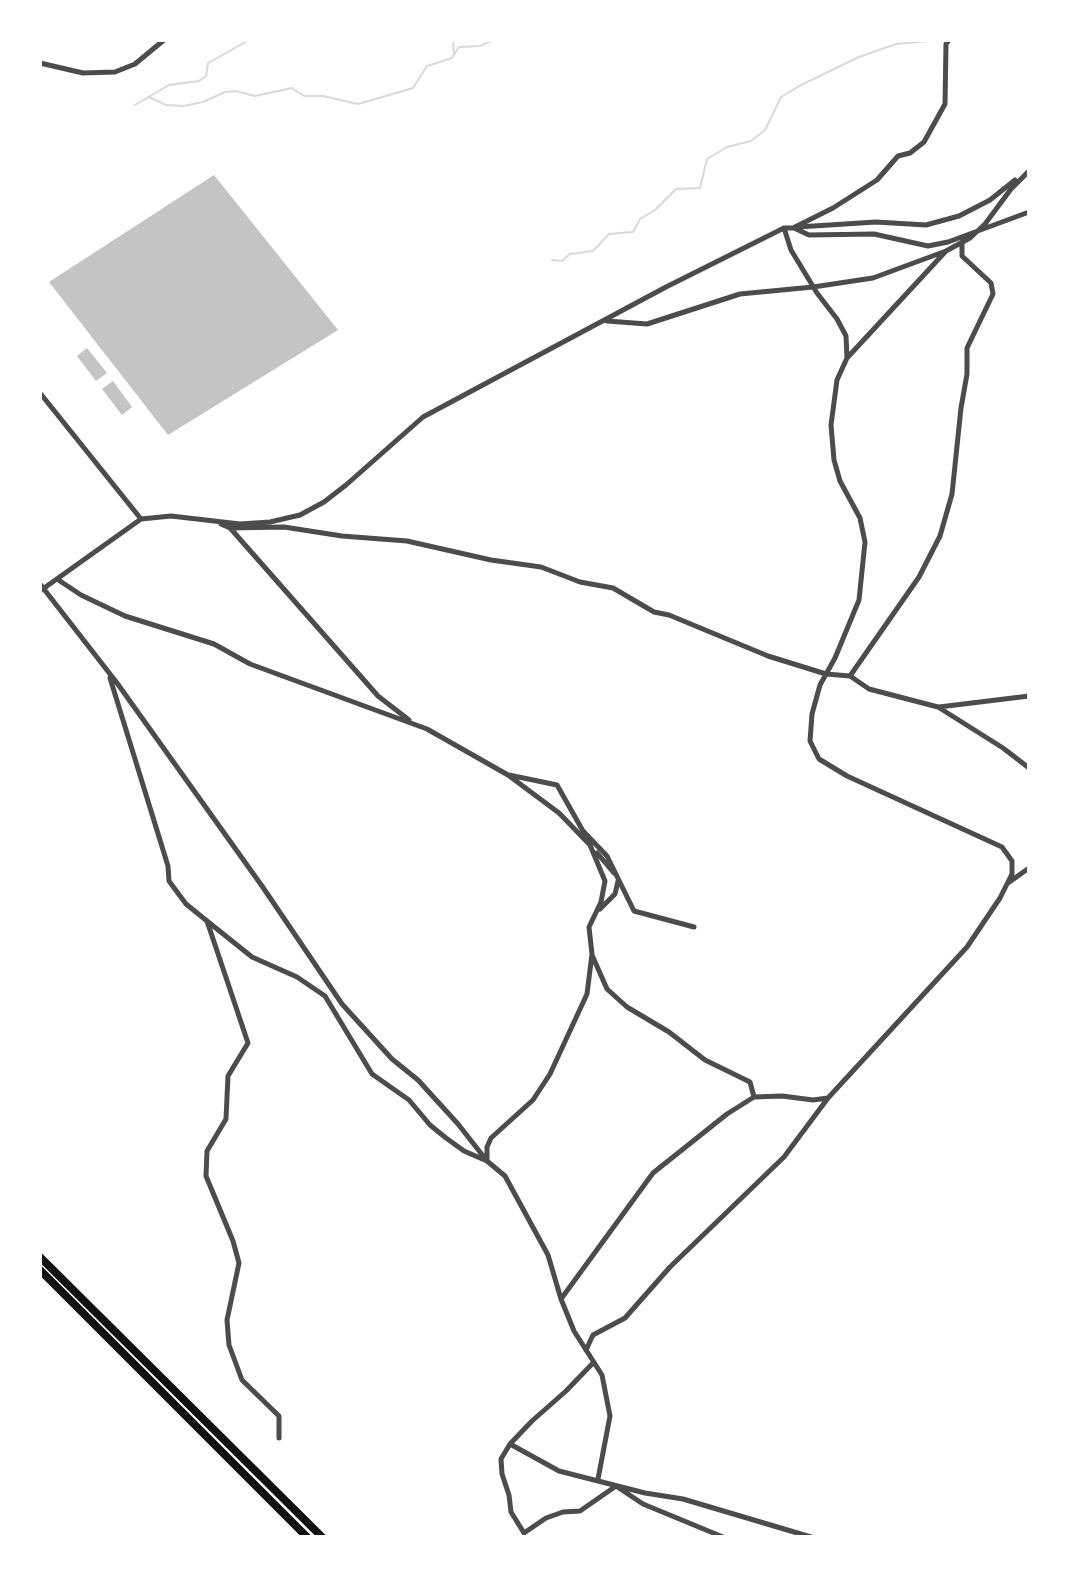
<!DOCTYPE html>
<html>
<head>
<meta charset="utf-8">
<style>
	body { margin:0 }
	#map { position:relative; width:1069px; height:1577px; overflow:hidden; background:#fff; font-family:Manrope,sans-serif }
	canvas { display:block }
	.frame { position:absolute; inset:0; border:42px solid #fff; pointer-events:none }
</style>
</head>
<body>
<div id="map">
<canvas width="1069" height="1577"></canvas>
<div class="frame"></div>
</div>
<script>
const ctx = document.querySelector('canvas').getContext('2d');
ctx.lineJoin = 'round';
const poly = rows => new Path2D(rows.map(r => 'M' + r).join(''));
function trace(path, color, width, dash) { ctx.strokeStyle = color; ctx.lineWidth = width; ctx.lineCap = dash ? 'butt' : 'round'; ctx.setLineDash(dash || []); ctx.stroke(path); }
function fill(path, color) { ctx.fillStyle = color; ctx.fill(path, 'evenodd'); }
const stream = poly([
	[453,40,454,55],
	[149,97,166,105,184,106,203,102,225,92,236,91,255,96,292,88,304,96,323,96,358,104,413,88,427,66,452,58,459,47,480,46,493,40],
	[135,105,169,85,199,81,206,76,208,63,249,40],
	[552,260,562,261,570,254,593,251,609,234,633,232,640,219,655,210,676,189,700,188,707,159,727,147,751,141,765,130,781,97,801,85,859,57,896,44,941,40]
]);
const building = poly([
	[214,175,338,330,168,435,49,282],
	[87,348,107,373,96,381,77,356],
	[113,381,132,407,122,415,102,389]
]);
const minor = poly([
	[40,63,83,73,115,72,135,64,164,40],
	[798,227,876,222,926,225,959,216,990,200,1015,180],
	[794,228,809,235,874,234,928,246,948,242,1029,212],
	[607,321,647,324,740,294,813,287,873,278,946,251],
	[847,358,946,251,970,238,985,224,1011,189,1029,171],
	[40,393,141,519,40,591],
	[141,519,171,516,240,524,270,522,300,515,324,502,346,485,423,417,666,287,784,228,793,228,833,208,877,180,898,156,910,153,924,142,945,104,946,44,949,40],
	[221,524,230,528,284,527,342,536,407,541,491,560,541,567,580,582,613,588,654,612,669,615,768,656,826,674,850,676,869,689,938,707,1003,748,1029,768],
	[231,529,378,696,409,720],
	[57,579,81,595,125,616,214,644,250,664,427,729,508,775,559,813,590,845,605,881,601,902,589,927,592,954,587,994,550,1074,533,1100,491,1138,487,1147,487,1161,464,1151,446,1138,430,1125,409,1100,372,1074,325,996,297,977,252,957,207,921],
	[40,584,117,683,262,886,342,1004,392,1059,418,1080,458,1124,487,1161,505,1176,548,1255,561,1299,574,1331,602,1375,610,1416,598,1479],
	[850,676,919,577,940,536,952,494,961,408,967,374,967,348,993,294,991,283,962,256,962,242],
	[110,678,168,866,169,881,186,904,207,921,248,1043,228,1076,226,1119,207,1151,206,1176,233,1241,239,1263,227,1320,229,1345,242,1380,279,1416,279,1438],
	[939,707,1029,696],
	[509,775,557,785,583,831,607,856,634,911,694,927],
	[597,853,614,873],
	[1008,883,1029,868],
	[600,909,615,894,618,881],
	[592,955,607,989,627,1007,669,1032,705,1060,750,1082,754,1097],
	[561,1299,653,1173,727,1114,754,1097,782,1096,813,1100,828,1098,967,947,1000,898,1012,874,1012,861,1002,847,847,776,819,759,810,741,812,714,820,685,835,658,859,600,865,542,860,518,840,481,834,460,831,425,837,380,847,358,846,336,837,319,817,293,791,250,784,228],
	[586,1350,593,1335,625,1318,670,1267,784,1157,828,1098],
	[593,1363,566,1391,532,1421,510,1444,501,1459,502,1474,509,1495,511,1512,524,1533,546,1518,563,1512,580,1511,616,1486,643,1504,723,1537],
	[510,1444,559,1471,645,1493,683,1499,811,1537]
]);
const trunk = poly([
	[40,1257,322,1537],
	[40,1270,307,1537]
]);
trace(stream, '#d9d9d9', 2);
fill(building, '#c4c4c4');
trace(minor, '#4c4c4c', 5);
trace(trunk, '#111', 8);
</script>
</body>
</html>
